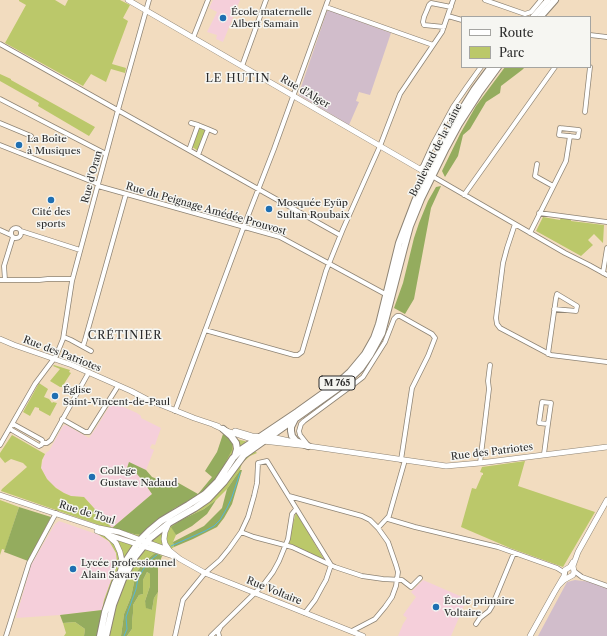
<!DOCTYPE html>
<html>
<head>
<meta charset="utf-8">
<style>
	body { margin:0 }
	#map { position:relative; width:607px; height:636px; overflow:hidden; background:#f2dcbf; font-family:"Libre Caslon Text",serif }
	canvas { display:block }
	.legend { position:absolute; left:461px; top:16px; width:130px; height:52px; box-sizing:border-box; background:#f6f6f2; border:1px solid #a5a5a2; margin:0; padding:5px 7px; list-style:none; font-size:12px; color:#2b2b2b }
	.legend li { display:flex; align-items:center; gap:8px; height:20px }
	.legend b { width:20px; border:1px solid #a5a5a2 }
</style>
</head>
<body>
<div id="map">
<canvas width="607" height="636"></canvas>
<ul class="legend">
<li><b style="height:5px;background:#fff"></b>Route</li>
<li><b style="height:11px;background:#bbc86a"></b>Parc</li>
</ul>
</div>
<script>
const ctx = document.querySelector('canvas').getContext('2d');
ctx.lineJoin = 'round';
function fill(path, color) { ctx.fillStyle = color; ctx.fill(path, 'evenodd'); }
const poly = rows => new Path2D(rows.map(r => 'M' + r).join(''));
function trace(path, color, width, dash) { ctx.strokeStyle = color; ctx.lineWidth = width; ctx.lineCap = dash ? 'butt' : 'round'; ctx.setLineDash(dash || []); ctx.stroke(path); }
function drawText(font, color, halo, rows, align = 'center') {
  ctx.font = font + ' "Libre Caslon Text",serif'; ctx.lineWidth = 3; ctx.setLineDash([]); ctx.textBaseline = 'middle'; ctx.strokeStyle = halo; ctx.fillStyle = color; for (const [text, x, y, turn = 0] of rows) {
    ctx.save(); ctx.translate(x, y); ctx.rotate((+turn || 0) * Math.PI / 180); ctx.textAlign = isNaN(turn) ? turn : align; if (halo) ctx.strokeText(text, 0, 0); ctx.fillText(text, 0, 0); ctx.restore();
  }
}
const built = poly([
	[213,0,240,0,223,42,216,39,217,35,207,32,217,12,209,8],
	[112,402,137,413,141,416,141,418,161,428,155,445,152,444,150,448,154,450,146,470,129,462,127,468,137,474,152,494,112,528,84,497,71,496,64,493,51,484,47,479,41,468,44,456,47,452,49,451,63,426,66,425,89,438,96,428],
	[59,521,99,535,109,542,113,547,116,553,117,562,116,567,104,600,102,610,60,615,16,618,31,565,55,524],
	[423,580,467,599,451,636,398,636,403,624,407,618,403,615,416,597,411,592]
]);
const industrial = poly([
	[327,11,331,11,391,33,370,95,359,92,356,101,359,102,349,125,299,95,299,93],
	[575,580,607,584,607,636,538,636,567,582]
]);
const green = poly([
	[19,0,55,0,65,6,68,0,120,0,130,5,123,18,128,21,112,64,126,68,125,73,111,69,106,82,91,74,83,86,5,43,26,5,19,1],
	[0,74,11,79,11,80,95,127,89,136,38,106,39,103,0,81],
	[198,128,206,131,198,151,191,146],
	[543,217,560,220,561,217,571,218,571,221,604,225,603,243,594,234,588,240,593,245,581,256,536,231],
	[54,365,70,370,69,372,71,373,62,387,60,387,50,381,60,369,53,366],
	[39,383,48,389,44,397,49,399,52,403,53,402,57,403,50,416,39,410,39,408,35,407,30,416,23,412],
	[12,435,45,454,42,460,41,468,47,479,56,488,64,493,71,496,84,497,112,528,134,534,141,535,162,517,175,508,189,501,201,493,212,483,230,438,245,441,257,453,250,456,242,463,240,470,227,489,216,500,204,509,181,520,172,527,176,535,173,542,174,547,162,556,155,553,144,562,136,573,131,597,124,614,121,636,97,636,104,600,116,567,117,562,116,553,109,541,99,535,102,526,1,491,2,489,27,467,23,463,11,459,5,463,0,457,0,453],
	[525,461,518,486,595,512,563,567,510,548,461,527,472,488,476,489,482,475,483,475,483,473,480,472,482,467],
	[0,500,19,507,5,550,2,549,0,555],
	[296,512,325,561,288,543],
	[147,572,150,574,150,586,145,601,147,608,152,610,154,598,158,592,153,636,127,636,132,629,132,621,133,613,133,605,139,595,143,594,143,580],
	[75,622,85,629,84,636,64,636,66,633,63,623]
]);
const forest = poly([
	[505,67,525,67,522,70,501,86,500,93,486,102,470,129,463,135,458,156,445,177,442,171,460,134,476,106],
	[441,186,431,208,414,299,405,314,394,308,403,283,414,238,419,223,428,201,436,187],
	[223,434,230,438,232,444,232,450,221,471,212,483,201,493,189,501,175,508,162,517,141,535,134,534,112,528,152,494,143,481,137,474,127,468,129,462,146,470,152,477,172,485,175,481,198,494,212,477,205,471,217,452],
	[240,470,242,470,232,504,224,518,217,527,193,539,174,547,173,542,204,526,222,508,227,489],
	[216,500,207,514,192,526,176,535,171,527,181,520,204,509],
	[19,507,51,517,28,561,7,553,4,552],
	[155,553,162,556,158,567,158,592,154,598,152,610,146,608,145,601,150,586,150,574,147,572,143,580,143,594,139,595,133,605,133,613,132,621,132,629,127,636,121,636,124,614,131,597,136,573,144,562],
	[102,610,97,636,84,636,85,629,75,622,63,623,60,615]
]);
const stream = poly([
	[171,546,205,531,214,526,220,520,227,508,232,497,240,473],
	[124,636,127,629,126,617,136,589,138,578,148,562,157,555]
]);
const minor = poly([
	[485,0,525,14],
	[326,7,433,45],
	[525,14,531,12,541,0],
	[448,16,462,20],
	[444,27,424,25,423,22,424,17,427,10,429,5,431,3,451,7],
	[590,35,607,37],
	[193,38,208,0],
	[0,44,340,235],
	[242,66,266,0],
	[0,99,106,154],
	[585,112,590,67],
	[0,123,31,136],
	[191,123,198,125],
	[560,128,579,130,578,137,559,135,560,128],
	[208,129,215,132],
	[0,145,98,184],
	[189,150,198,125,208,129,198,155],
	[537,164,535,176,553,186],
	[420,169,423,166,433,144,453,107,466,88,481,67],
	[432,176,565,253,589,265,607,275],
	[98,186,280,237,387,295],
	[464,195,555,67],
	[539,213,607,222],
	[515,224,507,248,503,263,496,318,497,324,500,328,551,355,607,362],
	'11 233a5 5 0 1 1 10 0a5 5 0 1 1-10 0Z',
	[0,230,11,235],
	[21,231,80,250],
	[530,233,566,161,570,136],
	[603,273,607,248],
	[0,280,39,280,48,279,72,279],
	[5,280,4,266,13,237],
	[205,330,294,355,298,355,302,352,326,271,343,229,380,146,400,94,442,32,453,0],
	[64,337,71,340,91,351],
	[83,346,85,340,126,194],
	[548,354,556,298,557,294,577,306,576,311,554,309],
	[175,411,244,226,274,149,328,0],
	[62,419,85,432,89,432,118,386],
	[10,429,39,446,41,445,43,443,42,440,13,424],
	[43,443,47,443,51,440,89,372],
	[307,444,300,435,299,431,301,424,304,421,354,384,363,377,385,342,394,319,397,316,400,316,432,334,435,338,428,356,412,388,401,460],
	[0,445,35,384,56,356,63,339,72,281,118,110,149,0],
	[544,454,548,424,551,403,542,402,539,423,548,424],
	[480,463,489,389,488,381,490,365],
	[289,496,362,516,370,520,378,528,388,542,396,565,398,572,396,586,392,597,385,607,375,619,352,631],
	[388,519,415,527,498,547,557,568,565,573],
	[378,528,389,516,405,460],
	[241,532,254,537,292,547,335,567,362,576,383,579,402,580,411,587,420,578],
	[574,571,582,577,607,586],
	[476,624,480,618,489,611,492,606,514,553],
	[6,636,29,563,56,513],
	[175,636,183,600,205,573,220,560,229,549,241,532,248,517,254,496,257,483,258,463,267,461,331,565,326,580,322,587,315,600,305,613],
	[211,636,264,584,273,572,279,561,288,539,292,514,296,509],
	[219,636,218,632,220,628]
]);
const tertiary = poly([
	[128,0,430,175],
	[0,339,14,345,72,365,131,391,150,401,159,404,194,418,218,426],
	[214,425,227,431,254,440,308,446,446,466,480,463,607,447],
	[235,431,252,436,276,438,298,443],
	[0,495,99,528,119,532,160,547,170,551,180,559,205,573,363,636],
	[168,525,165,532,164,539,165,544,169,550],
	[97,531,173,556],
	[107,535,116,543,120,552,122,561,121,569],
	[559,585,564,580,573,575,574,572,573,566,578,552,607,500],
	[530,636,554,593,564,576,565,570,570,567,573,562]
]);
const secondary = poly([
	[533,17,548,0]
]);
const primary = poly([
	[540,17,555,0],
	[295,419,291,427,291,431,292,436,296,441,308,446],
	[223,429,231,436,236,443,237,449,235,456],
	[100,636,105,612,115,583,126,561,140,540,149,531,161,521,171,515,188,505,205,494,218,481,233,458,242,449,297,412,339,382,350,372,365,354,374,338,379,324,399,243,415,201,430,169,454,122,474,90,491,67],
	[106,636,113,605,123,579,135,557,150,538,169,523,195,508,208,499,224,482,238,463,244,455,344,384,361,368,370,355,382,333,404,248,410,226,421,199,446,148,459,124,479,93,498,67]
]);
const markers = [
	[223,18,4,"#1f6fb2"],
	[19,145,4,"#1f6fb2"],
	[51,200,4,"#1f6fb2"],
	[269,209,4,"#1f6fb2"],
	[55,396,4,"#1f6fb2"],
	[92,477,4,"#1f6fb2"],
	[73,569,4,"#1f6fb2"],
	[436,607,4,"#1f6fb2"]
];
const shields = [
	[337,383,36]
];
const shieldNames = [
	["M 765",337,383]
];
const poiNames = [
	["École maternelle",231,12],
	["Albert Samain",231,24],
	["La Boîte",27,139],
	["à Musiques",27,151],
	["Mosquée Eyüp",277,203],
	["Sultan Roubaix",277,215],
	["Cité des",51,212,"center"],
	["sports",51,224,"center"],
	["Église",63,390],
	["Saint-Vincent-de-Paul",63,402],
	["Collège",100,471],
	["Gustave Nadaud",100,483],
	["Lycée professionnel",81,563],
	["Alain Savary",81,575],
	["École primaire",444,601],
	["Voltaire",444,613]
];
const streetNames = [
	["Rue d'Alger",305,92,30],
	["Boulevard de la Laine",436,150,-63],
	["Rue d'Oran",92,177,-75],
	["Rue du Peignage Amédée Prouvost",206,209,16],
	["Rue des Patriotes",62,354,21],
	["Rue des Patriotes",492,452,-7],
	["Rue de Toul",87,513,17],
	["Rue Voltaire",274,591,22]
];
const neighbourhoodNames = [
	["LE HUTIN",238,79],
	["CRÉTINIER",125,336]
];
fill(built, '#f5cfda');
fill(industrial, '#d1bdcb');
fill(green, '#bbc86a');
fill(forest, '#94ac5e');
trace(stream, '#57b7d6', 1);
trace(minor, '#8e8475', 5.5);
trace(tertiary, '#8e8475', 6);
trace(secondary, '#8e8475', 7);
trace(primary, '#8e8475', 8);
trace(minor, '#fff', 4);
trace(tertiary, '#fff', 5);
trace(secondary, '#fff', 5.5);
trace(primary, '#fff', 6);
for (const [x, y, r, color] of markers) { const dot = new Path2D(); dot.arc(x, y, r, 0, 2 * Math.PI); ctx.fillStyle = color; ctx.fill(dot); trace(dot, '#f6f6f2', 1.5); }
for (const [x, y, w] of shields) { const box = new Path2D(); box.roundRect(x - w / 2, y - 7, w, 14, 3); ctx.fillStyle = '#f6f6f2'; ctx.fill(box); trace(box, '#2b2b2b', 1); }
drawText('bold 9px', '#2b2b2b', null, shieldNames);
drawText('10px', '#2b2b2b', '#f6f6f2', poiNames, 'left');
drawText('10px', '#2b2b2b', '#f6f6f2', streetNames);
ctx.letterSpacing = '1px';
drawText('11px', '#2b2b2b', '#f6f6f2', neighbourhoodNames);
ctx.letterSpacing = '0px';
</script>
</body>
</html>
